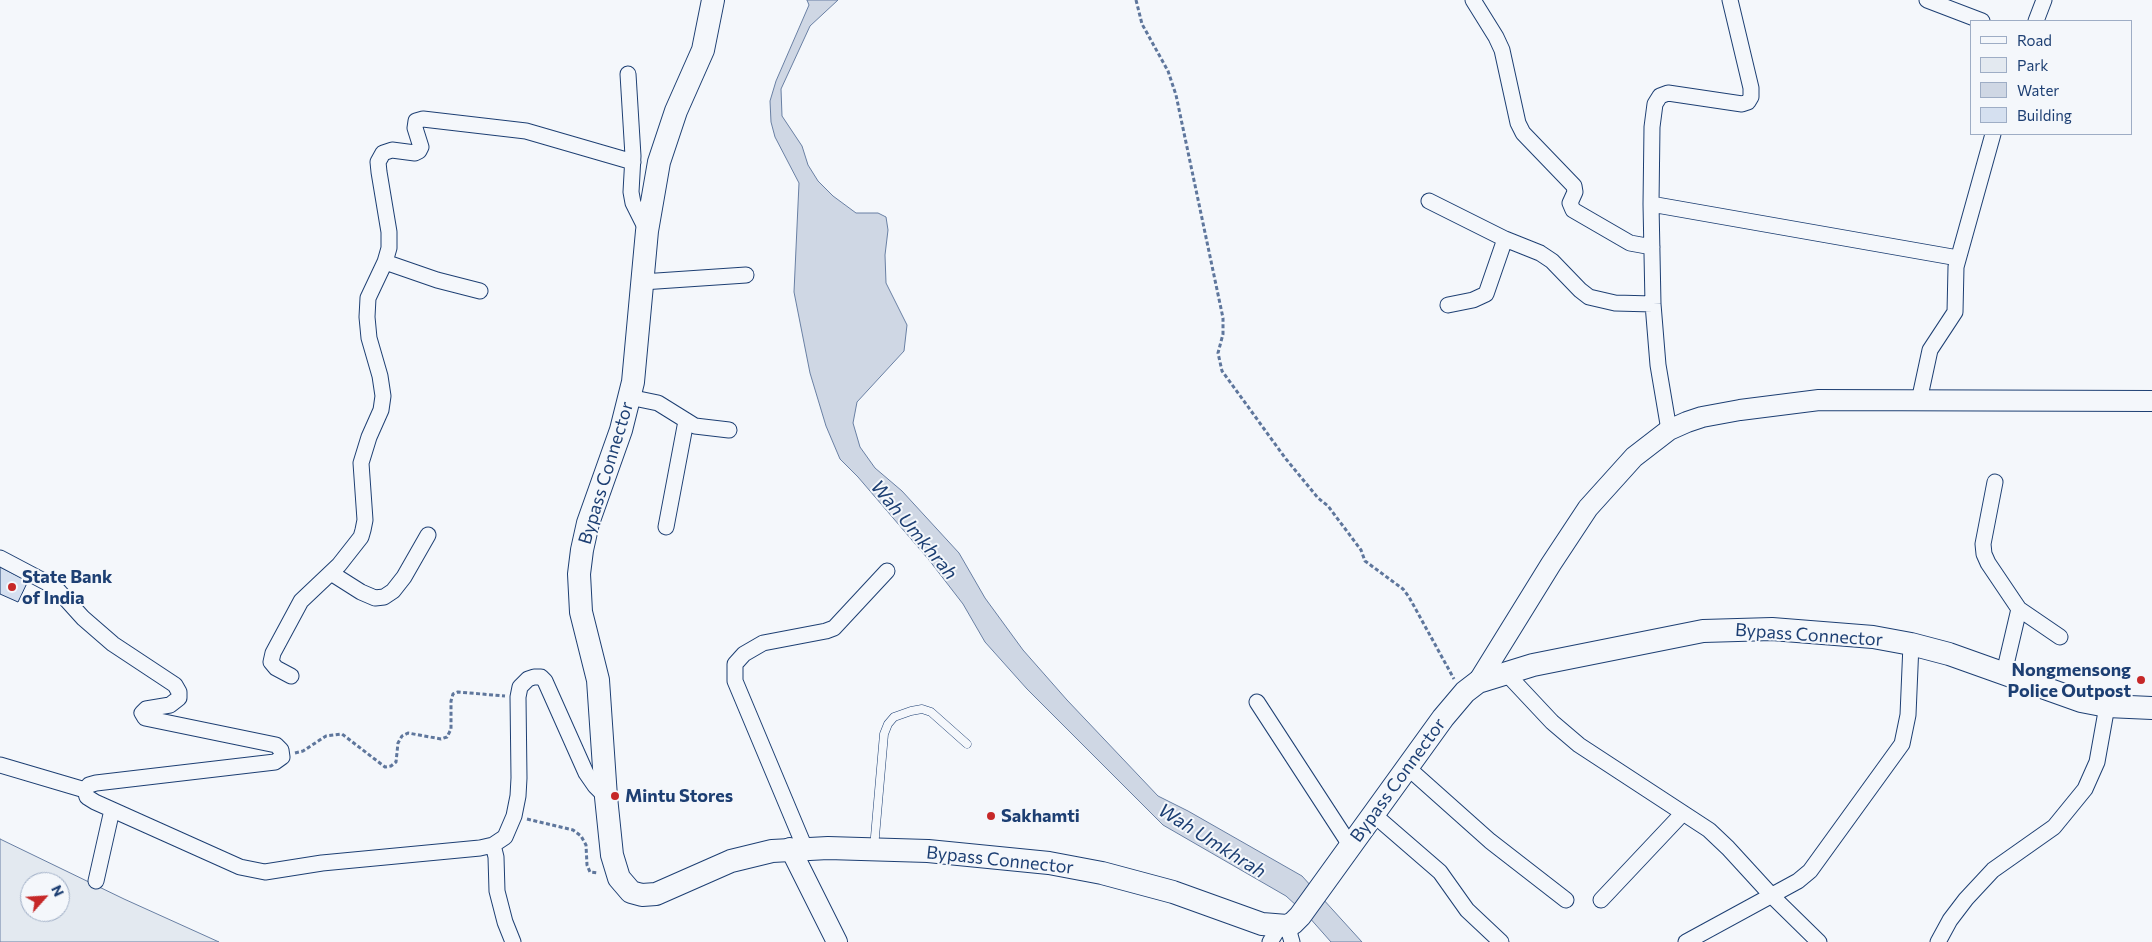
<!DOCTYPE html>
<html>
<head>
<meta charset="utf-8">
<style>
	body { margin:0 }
	#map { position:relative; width:2152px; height:942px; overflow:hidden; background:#f4f7fb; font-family:Commissioner,sans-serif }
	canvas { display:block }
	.legend { position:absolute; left:1970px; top:20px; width:162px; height:115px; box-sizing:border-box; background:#f4f7fb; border:1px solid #9eadc5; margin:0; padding:6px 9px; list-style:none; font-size:15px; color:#1d3f73 }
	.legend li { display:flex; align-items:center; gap:10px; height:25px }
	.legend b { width:25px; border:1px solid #9eadc5 }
	.north { position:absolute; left:20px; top:872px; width:50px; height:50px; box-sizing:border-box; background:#f4f7fb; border:1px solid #9eadc5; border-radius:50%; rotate:64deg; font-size:14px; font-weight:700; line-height:20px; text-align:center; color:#1d3f73 }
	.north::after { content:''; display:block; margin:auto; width:18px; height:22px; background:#c62828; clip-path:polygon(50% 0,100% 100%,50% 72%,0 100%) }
</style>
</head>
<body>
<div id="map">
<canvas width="2152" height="942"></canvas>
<ul class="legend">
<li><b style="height:6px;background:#f4f7fb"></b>Road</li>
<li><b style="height:14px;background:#e3e9f0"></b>Park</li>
<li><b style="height:14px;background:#cfd7e4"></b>Water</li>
<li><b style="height:14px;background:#d5e0f0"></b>Building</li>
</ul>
<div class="north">N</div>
</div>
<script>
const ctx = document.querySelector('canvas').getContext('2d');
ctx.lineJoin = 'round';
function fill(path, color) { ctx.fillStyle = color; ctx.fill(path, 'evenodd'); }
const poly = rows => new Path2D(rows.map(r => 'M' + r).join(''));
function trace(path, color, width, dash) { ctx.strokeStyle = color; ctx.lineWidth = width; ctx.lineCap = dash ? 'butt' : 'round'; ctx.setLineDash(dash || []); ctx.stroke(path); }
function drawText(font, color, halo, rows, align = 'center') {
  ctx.font = font + ' Commissioner,sans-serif'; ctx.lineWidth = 4; ctx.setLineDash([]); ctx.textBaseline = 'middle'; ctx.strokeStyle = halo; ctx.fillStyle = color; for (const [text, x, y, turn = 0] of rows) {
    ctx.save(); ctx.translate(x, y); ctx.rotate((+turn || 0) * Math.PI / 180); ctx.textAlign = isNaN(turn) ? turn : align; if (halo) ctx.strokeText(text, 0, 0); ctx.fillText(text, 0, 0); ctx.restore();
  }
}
const green = poly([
	[0,839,124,899,219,942,0,942,0,839],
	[30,882,60,882,60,912,30,912,30,882]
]);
const water = poly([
	[807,0,838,0,810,26,781,89,782,116,802,146,808,165,818,181,833,196,856,213,878,213,886,217,888,230,885,255,886,283,907,325,904,351,857,402,853,423,860,447,875,468,902,491,959,553,985,598,1023,650,1067,700,1158,796,1188,811,1302,876,1362,942,1331,942,1308,916,1286,896,1163,825,1027,689,985,642,963,604,929,560,858,477,840,459,826,426,810,373,794,292,799,183,775,137,771,122,770,101,776,81,809,5,807,0]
]);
const building = poly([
	[0,567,28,581,18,602,0,594,0,567]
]);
const path = poly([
	[1136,0,1142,24,1168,71,1176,95,1223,318,1223,334,1218,353,1222,371,1286,459,1318,498,1328,506,1361,550,1365,561,1403,589,1409,597,1454,679],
	[295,753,303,751,326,736,342,734,385,767,391,766,396,762,398,743,402,736,408,733,441,739,447,737,451,729,451,701,453,694,458,692,505,696],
	[527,819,573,830,581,836,586,845,587,865,590,872,598,873]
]);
const lane = poly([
	[874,848,884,734,888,724,894,717,911,711,922,709,931,712,967,744]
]);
const street = poly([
	[1473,0,1496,37,1502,50,1518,123,1523,133,1574,186,1575,192,1570,203,1573,210,1630,243,1652,247],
	[1927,0,1982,21],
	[2036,21,2044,0],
	[628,74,633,156,631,192,633,203,647,231],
	[1429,201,1505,239,1540,253,1552,261,1580,290,1589,297,1615,303,1653,304],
	[1651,204,1958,258],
	[385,262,437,280,480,291],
	[642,282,746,275],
	[1448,305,1473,300,1486,294,1505,239],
	[629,397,658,403,695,426,729,430],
	[1919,401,1930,350,1955,312,1956,267,1993,134],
	[1669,430,1658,365,1653,304,1651,204,1652,127,1655,104,1660,96,1668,93,1742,104,1748,102,1751,97,1751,88,1730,0],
	[1995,482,1983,544,1984,554,1988,563,2019,609,2060,637],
	[666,527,686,421],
	[0,558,55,587,83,618,113,644,175,685,179,692,179,698,170,705,146,709,142,713,145,718,276,745,281,750,282,757,275,762,96,783,89,785,85,790,87,797,95,802,240,867,265,872,322,863,480,848,493,845,505,837,514,816,518,796,519,778,518,697,520,687,528,679,534,677,541,677,545,681,586,773,595,786,606,797],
	[331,573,361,592,375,598,384,597,393,591,404,577,428,535],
	[1506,673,1552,722,1579,745,1709,830,1728,848,1772,896,1819,942],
	[2004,673,2019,609],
	[291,676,276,668,271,662,273,653,301,601,339,565,361,537,363,530,365,520,361,463,369,437,381,410,383,396,380,376,369,338,367,317,368,298,385,262,389,248,389,232,379,172,378,162,383,153,392,150,415,153,419,151,421,147,415,128,416,121,423,119,526,131,633,162],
	[1257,702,1350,845],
	[0,765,85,790],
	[1407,767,1490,841,1566,900],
	[1373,814,1440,872,1467,910,1501,942],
	[493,845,496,857,497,891,505,922,513,942],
	[805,848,735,681,735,664,744,654,763,643,826,631,834,628,887,571],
	[96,881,112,810],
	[1601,900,1683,813],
	[1290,925,1290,935,1292,942],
	[1270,942,1280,926],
	[1686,942,1798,881,1810,871,1902,744,1908,715,1911,644],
	[1938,942,1950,920,1966,899,1993,870,2054,827,2085,789,2097,762,2107,706]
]);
const secondary = poly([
	[1478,682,1551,564,1588,508,1634,457,1669,430,1687,422,1702,417,1740,410,1819,400,2152,401],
	[790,848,837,942]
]);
const primary = poly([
	[713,0,703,50,676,111,659,162,647,231,633,382,621,430,588,523,582,550,579,574,581,612,598,680,606,797,612,855,619,878,631,892,642,895,656,894,731,861,772,851,828,848,928,851,1049,863,1102,873,1173,892,1262,924,1287,926,1293,923,1300,916,1443,718,1465,692,1478,682,1533,665,1703,631,1772,629,1873,637,1911,644,1949,654,2081,701,2107,706,2152,708]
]);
const markers = [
	[12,587,5,"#c62828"],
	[2141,680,5,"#c62828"],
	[615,796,5,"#c62828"],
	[991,816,5,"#c62828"]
];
const streetNames = [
	["Bypass Connector",606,473,-73],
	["Bypass Connector",1809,635,4],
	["Bypass Connector",1398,780,-54],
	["Bypass Connector",1000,860,6]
];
const poiNames = [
	["State Bank",22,577],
	["of India",22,598],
	["Nongmensong",2131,670,"right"],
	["Police Outpost",2131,691,"right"],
	["Mintu Stores",625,796],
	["Sakhamti",1001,816]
];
const waterNames = [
	["Wah Umkhrah",914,530,50],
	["Wah Umkhrah",1212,841,32]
];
fill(green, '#e3e9f0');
trace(green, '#687fa3', 1);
fill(water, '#cfd7e4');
trace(water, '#687fa3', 1);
fill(building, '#d5e0f0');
trace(building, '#1d3f73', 1);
trace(lane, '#1d3f73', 9);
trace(street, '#1d3f73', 17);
trace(secondary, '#1d3f73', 22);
trace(primary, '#1d3f73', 24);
trace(path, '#5e769c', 3, [4, 2.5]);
trace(lane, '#f4f7fb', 8);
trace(street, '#f4f7fb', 15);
trace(secondary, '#f4f7fb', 20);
trace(primary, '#f4f7fb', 22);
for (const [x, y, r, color] of markers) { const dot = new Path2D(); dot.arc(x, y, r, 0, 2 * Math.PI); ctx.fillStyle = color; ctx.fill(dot); trace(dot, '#f4f7fb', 2); }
drawText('18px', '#1d3f73', '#f4f7fb', streetNames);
drawText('bold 18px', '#1d3f73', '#f4f7fb', poiNames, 'left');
drawText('italic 19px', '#1d3f73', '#f4f7fb', waterNames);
</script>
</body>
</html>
